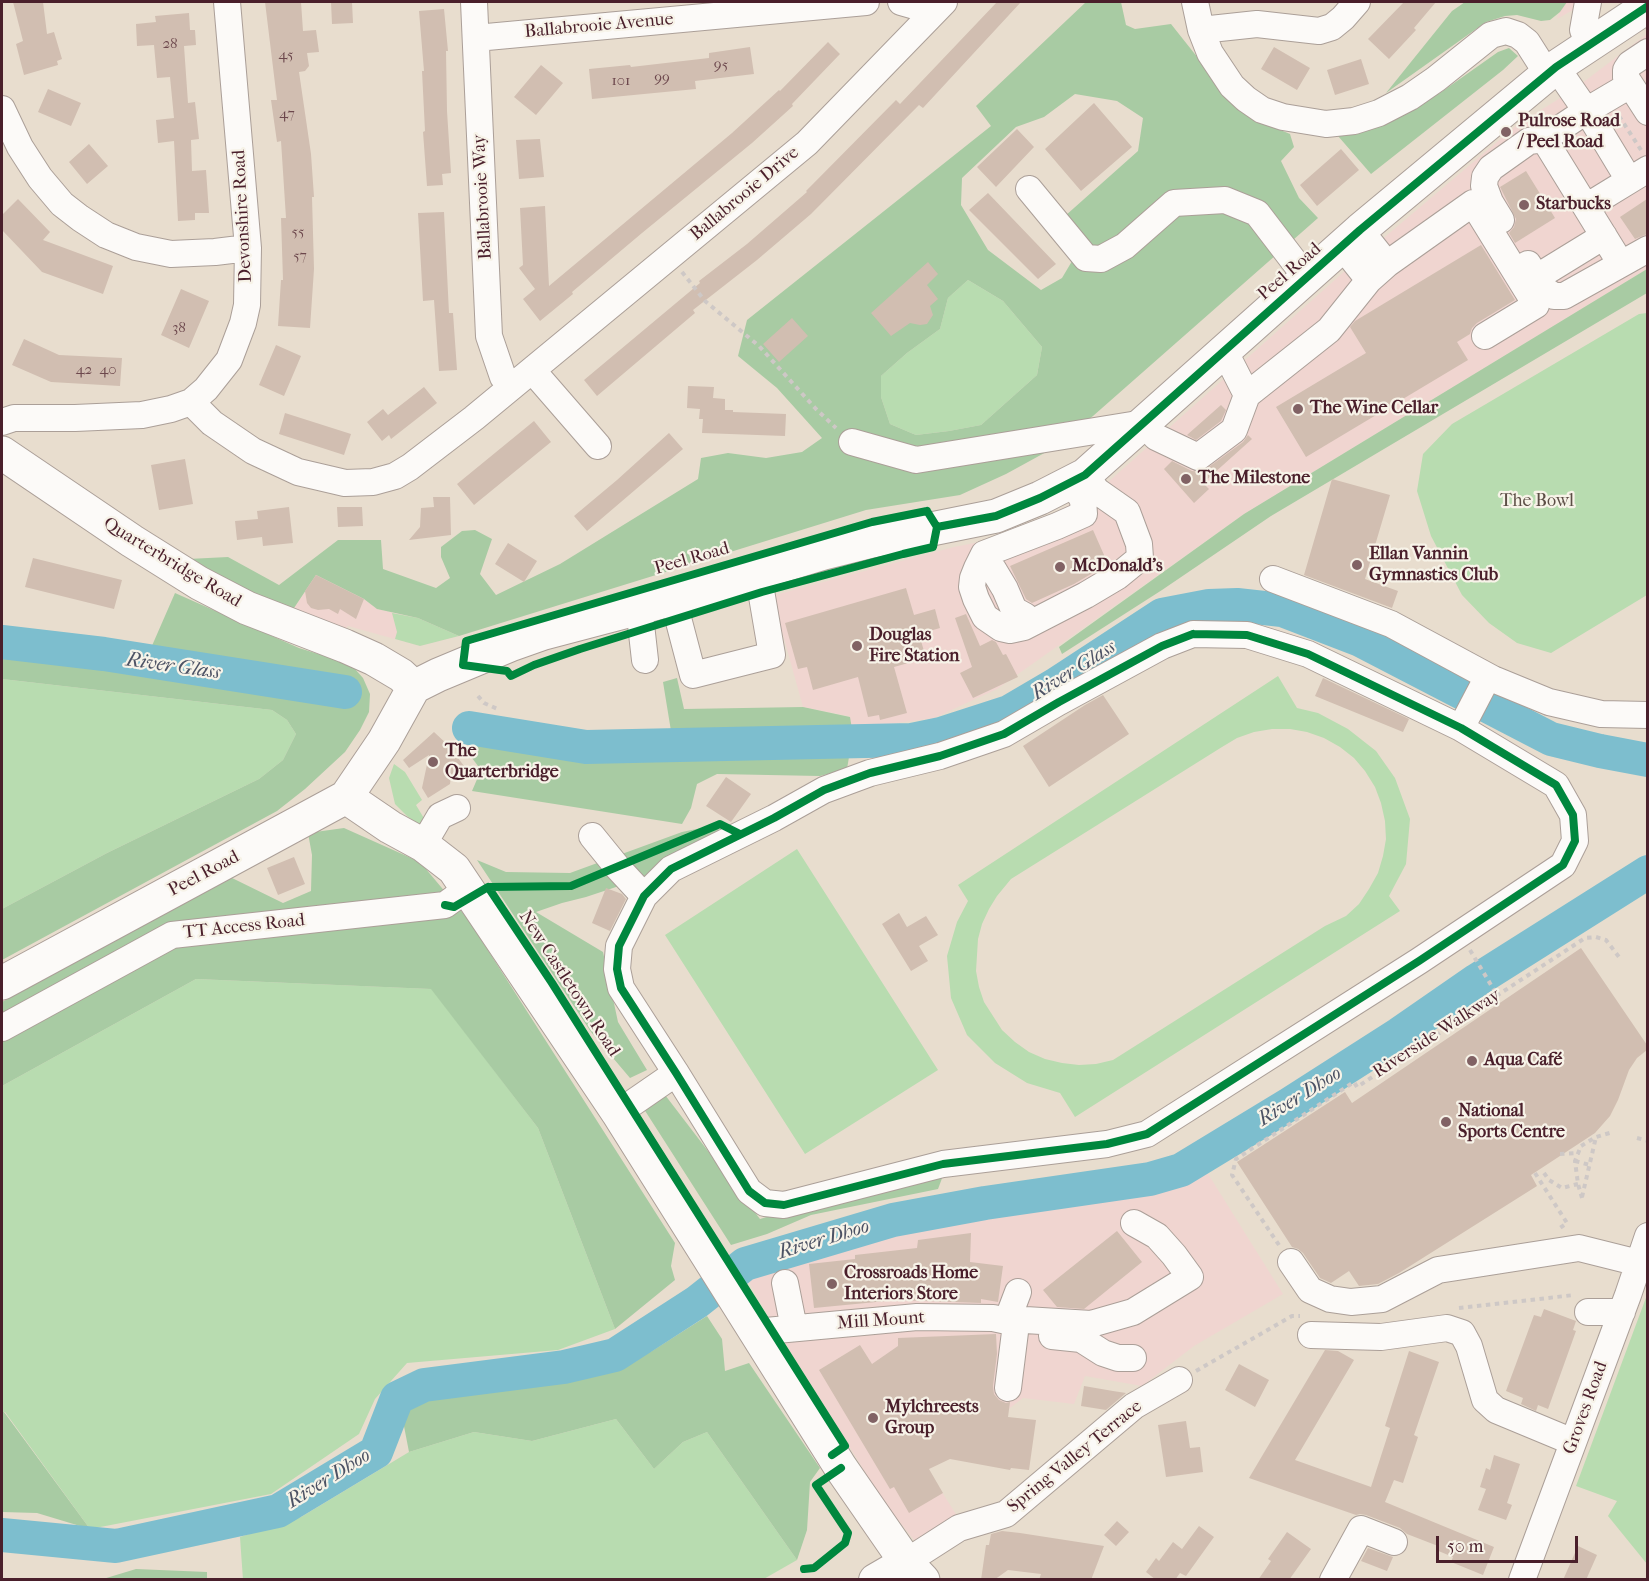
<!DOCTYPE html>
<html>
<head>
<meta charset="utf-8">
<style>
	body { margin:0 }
	#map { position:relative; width:1649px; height:1581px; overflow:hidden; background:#e8ddce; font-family:"IM FELL French Canon",serif }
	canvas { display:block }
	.frame { position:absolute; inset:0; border:3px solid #4a1f2b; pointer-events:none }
	.scale { position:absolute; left:1436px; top:1536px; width:142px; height:27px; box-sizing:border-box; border:3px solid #4a1f2b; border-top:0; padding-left:8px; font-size:18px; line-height:21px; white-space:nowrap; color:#4a1f2b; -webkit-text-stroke:4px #f7f3e8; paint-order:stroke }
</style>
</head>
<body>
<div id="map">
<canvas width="1649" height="1581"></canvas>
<div class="frame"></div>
<div class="scale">50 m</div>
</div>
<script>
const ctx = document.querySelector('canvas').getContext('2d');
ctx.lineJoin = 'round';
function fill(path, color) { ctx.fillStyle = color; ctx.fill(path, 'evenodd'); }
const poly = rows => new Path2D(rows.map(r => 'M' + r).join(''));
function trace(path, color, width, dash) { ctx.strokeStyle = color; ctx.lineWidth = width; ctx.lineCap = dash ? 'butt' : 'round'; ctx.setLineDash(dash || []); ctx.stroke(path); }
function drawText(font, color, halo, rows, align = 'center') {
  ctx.font = font + ' "IM FELL French Canon",serif'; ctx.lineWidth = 4.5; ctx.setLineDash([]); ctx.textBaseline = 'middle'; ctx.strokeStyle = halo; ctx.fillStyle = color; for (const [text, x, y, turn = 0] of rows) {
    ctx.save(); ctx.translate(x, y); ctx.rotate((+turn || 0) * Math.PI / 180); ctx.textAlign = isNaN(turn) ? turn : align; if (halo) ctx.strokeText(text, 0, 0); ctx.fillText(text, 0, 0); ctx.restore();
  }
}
const built = poly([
	[1563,2,1587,2,1557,19],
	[1647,34,1647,269,1244,514,997,689,934,718,852,729,849,716,803,707,780,624,775,595,954,547,1000,538,1035,524,1106,484,1346,270,1517,125,1573,90],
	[316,575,364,599,377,609,418,618,459,636,420,646,348,626,345,629,292,611],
	[1205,1169,1283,1294,1194,1346,1142,1386,1085,1376,1074,1404,1023,1398,928,1470,959,1519,921,1549,883,1501,771,1320,747,1279,871,1237,1152,1191]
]);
const green = poly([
	[968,280,1003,301,1042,347,1037,375,981,425,949,431,916,435,890,424,881,397,881,376,907,353,940,329,948,298],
	[1647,313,1647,595,1551,653,1517,643,1489,623,1462,595,1431,536,1417,491,1423,454,1452,424,1639,314],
	[392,613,418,618,459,636,420,646,395,639,397,632],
	[1278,676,1297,708,1318,713,1348,729,1376,751,1395,778,1410,819,1406,864,1389,896,1400,911,1075,1117,1060,1093,1027,1083,995,1063,967,1035,951,998,947,956,957,922,968,901,958,885],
	[1272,729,1290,729,1307,732,1324,738,1340,747,1354,758,1365,771,1375,787,1381,803,1385,821,1386,839,1383,856,1378,873,1369,889,1359,904,1346,916,1325,926,1113,1060,1096,1064,1079,1065,1062,1063,1045,1059,1029,1052,1015,1042,1002,1030,984,1002,979,987,976,971,978,939,982,924,989,909,997,896,1011,879,1222,747,1237,738,1254,732],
	[2,679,272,710,287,720,296,734,283,760,259,779,107,853,2,909],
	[394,764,405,772,422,800,416,805,425,820,423,824,418,824,407,816,395,804,389,778],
	[797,849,938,1070,805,1154,665,935],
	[196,979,432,989,538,1128,615,1329,558,1350,407,1363,375,1399,359,1434,271,1494,90,1529,5,1412,2,1412,2,1086],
	[1647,1295,1647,1564,1608,1516,1617,1501,1576,1486],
	[616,1419,654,1469,683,1442,707,1432,797,1560,762,1580,243,1580,240,1537,301,1517,409,1452,474,1432,532,1441]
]);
const forest = poly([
	[1086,2,1121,2,1126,25,1135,29,1171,24,1221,87,1252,118,1290,134,1294,147,1281,161,1299,198,1318,218,1093,416,1048,451,1006,474,960,495,866,510,459,636,418,618,377,609,364,599,316,575,292,611,278,608,188,559,228,557,279,585,338,540,381,540,383,569,436,588,450,578,441,557,441,547,462,531,475,530,492,539,480,574,496,595,560,564,698,479,701,458,728,453,766,458,802,452,822,438,777,388,738,356,747,320,991,126,976,106],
	[1075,94,1117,101,1143,118,1138,151,1065,216,1081,246,1062,278,1041,290,988,250,961,205,962,178,1016,127,1044,117],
	[968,280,1003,301,1042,347,1037,375,981,425,949,431,916,435,890,424,881,397,881,376,907,353,940,329,948,298],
	[1465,2,1567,2,1560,12,1550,20,1541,21,1517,15,1505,16,1486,22,1386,93,1452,11],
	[1509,48,1518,56,1503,70,1371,174,1338,136,1370,129,1440,93,1498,52],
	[1647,269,1647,293,1271,516,1162,590,1062,654,1059,647,1244,514],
	[175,593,299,648,341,661,354,668,363,678,370,694,369,712,360,730,345,752,305,789,277,811,2,960,2,909,107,853,259,779,283,760,296,734,287,720,272,710,2,679,2,633,104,663,151,648],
	[677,678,684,709,803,707,850,717,852,729,671,731,663,682],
	[483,738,590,757,849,757,847,769,820,776,717,774,697,784,691,808,682,824,472,791,481,770,466,750],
	[716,825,722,835,646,877,586,897,562,903,536,912,603,952,618,1022,647,1070,630,1078,591,1032,477,860,506,872,570,873,682,832],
	[344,828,420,862,468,919,675,1243,671,1266,675,1280,615,1329,538,1128,431,989,196,979,2,1086,2,1002,230,877,283,903,311,891,312,855,308,833],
	[662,1091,760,1219,796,1208,944,1173,938,1189,811,1215,767,1234,731,1245,642,1106],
	[707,1316,722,1339,725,1371,749,1363,820,1468,810,1482,807,1530,797,1560,707,1432,683,1442,654,1469,616,1419,532,1441,474,1432,409,1452,403,1421,412,1403,432,1392,589,1372,652,1351],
	[2,1412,4,1412,90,1529,37,1513,2,1512],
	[136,1569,207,1572,207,1579,103,1579]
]);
const river = poly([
	[2,642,104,654,345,692],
	[469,728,586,747,912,740,941,734,1009,712,1055,685,1162,615,1209,606,1237,605,1282,610,1360,640,1551,739,1600,751,1648,760],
	[2,1535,116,1546,278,1511,376,1452,397,1398,424,1385,564,1367,615,1355,697,1302,745,1264,893,1220,985,1203,1150,1179,1181,1170,1288,1105,1399,1034,1477,980,1648,872]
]);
const building = poly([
	[13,2,43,2,47,34,54,32,62,59,57,61,58,65,24,75,16,44,23,41],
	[265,2,301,2,303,31,316,30,319,52,307,53,309,66,305,71,299,72,311,154,314,197,312,197,314,269,310,328,278,326,281,280,283,280,281,218,286,218,281,141,277,142,271,100,277,100],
	[331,2,352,2,353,23,332,24],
	[997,2,1021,2,923,108,919,105,811,214,757,260,693,310,695,313,597,396,584,380,700,283,699,281,747,244,807,192,806,191,896,100,900,104],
	[1404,2,1436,2,1414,28,1416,30,1389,59,1368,39],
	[444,9,448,51,446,51,447,111,451,173,442,174,443,185,427,186,423,132,425,131,422,71,424,71,419,11],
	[189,13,190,30,195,30,196,45,184,46,188,103,195,102,199,139,191,140,192,171,206,170,209,213,195,213,195,220,178,221,174,141,158,143,156,120,174,118,170,77,157,78,154,45,137,46,136,24,156,22,155,16],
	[828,42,840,54,792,104,793,106,752,143,642,233,572,292,573,294,540,321,523,299,535,289,519,268,523,265,520,208,545,206,549,286,732,133,779,90,780,91],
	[750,47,754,74,695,81,696,89,592,99,589,69,630,65,631,67,709,58,709,53],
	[1274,47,1310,68,1297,90,1261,69],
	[1361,59,1369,84,1335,95,1327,70],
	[541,65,563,83,536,115,514,97],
	[48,89,81,103,71,126,38,112],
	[1094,103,1132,147,1081,191,1045,149],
	[1017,129,1034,147,996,187,977,167],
	[540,139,544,177,519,179,516,140],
	[89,144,108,166,87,184,69,162],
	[1341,149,1359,170,1317,206,1300,185],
	[1526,171,1555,218,1515,243,1509,233,1514,227,1516,219,1500,187],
	[988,193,1056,264,1038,279,969,210],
	[18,199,50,232,43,240,113,266,103,294,42,272,2,230,2,215],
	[1647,199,1647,234,1635,239,1620,217],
	[444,212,449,313,453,313,457,370,439,371,434,300,423,301,418,213],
	[1481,245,1515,300,1477,323,1472,328,1470,334,1457,342,1468,360,1306,457,1276,407,1366,353,1350,327,1355,321],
	[928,262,938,274,927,285,938,299,930,306,933,315,927,324,920,325,910,323,891,336,871,313],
	[181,289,209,301,189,348,161,335],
	[792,318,808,336,779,362,763,344],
	[24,339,59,355,122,358,120,386,51,382,12,365],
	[276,345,301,356,284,396,259,385],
	[688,386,714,387,713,398,725,399,725,410,733,410,733,412,786,414,785,436,702,433,703,419,699,419,700,409,687,408],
	[424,387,437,403,391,439,389,435,382,441,367,422,383,409,388,415],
	[1221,405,1226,410,1221,421,1196,440,1187,435],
	[285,413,351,434,344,455,279,434],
	[534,421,551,442,474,505,457,484],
	[669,433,683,449,587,531,574,516,617,480],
	[1248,435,1252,439,1203,483,1209,489,1194,503,1164,469,1172,461,1192,471,1200,472,1206,469,1243,442],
	[185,459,193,504,159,510,151,465],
	[1332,479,1390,495,1365,579,1398,591,1392,608,1304,575],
	[433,497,450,497,451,535,409,540,420,527,421,508,434,507],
	[289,507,293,543,263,546,262,537,237,540,235,521,258,519,257,511],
	[337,507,362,507,363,526,338,527],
	[1093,530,1108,564,1074,584,1032,603,1026,599,1010,566],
	[508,543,537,561,524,582,495,564],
	[33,558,122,580,114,609,25,587],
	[316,575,364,599,356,619,340,609,338,614,329,609,318,610,311,608,307,603,305,591],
	[906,588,914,615,935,609,940,628,919,634,926,658,894,667,907,713,880,720,879,715,868,717,858,677,813,690,807,667,798,669,785,623],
	[966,614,980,646,992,640,996,642,1003,655,1006,654,1018,677,973,698,960,673,972,667,955,618],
	[1323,678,1409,719,1403,732,1315,696],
	[1103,695,1129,734,1049,787,1023,746,1085,705],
	[434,732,449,746,464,766,451,777,450,784,428,798,422,788,429,755,409,768,403,760],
	[726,777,751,794,731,822,706,806],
	[294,857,305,884,278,895,267,868],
	[606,888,622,894,626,899,610,931,592,923],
	[899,913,907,927,926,916,938,935,919,946,928,961,911,971,882,924],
	[1581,948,1647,1045,1647,1050,1637,1058,1629,1070,1618,1100,1610,1116,1595,1133,1531,1175,1537,1186,1399,1273,1378,1284,1359,1286,1349,1271,1331,1283,1320,1278,1303,1253,1298,1249,1292,1247,1237,1162,1345,1092,1352,1103],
	[1117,1231,1142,1262,1084,1309,1057,1307,1043,1290],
	[971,1233,970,1262,1003,1266,998,1302,981,1299,981,1303,897,1300,814,1308,809,1264,855,1259,855,1255,917,1248,918,1240],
	[1544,1309,1576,1321,1573,1330,1576,1331,1548,1409,1538,1405,1536,1411,1521,1404,1523,1398,1506,1391,1534,1315,1541,1317],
	[996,1334,997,1354,993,1386,994,1394,999,1400,1006,1403,1010,1402,1008,1417,1036,1420,1029,1470,1011,1468,1010,1470,950,1459,929,1469,943,1493,909,1513,894,1487,890,1489,819,1370,860,1345,872,1364,898,1346,898,1338],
	[1325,1350,1338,1351,1354,1360,1295,1460,1371,1487,1390,1428,1385,1426,1409,1351,1439,1362,1414,1435,1418,1437,1403,1483,1394,1480,1385,1502,1494,1547,1483,1575,1451,1562,1453,1557,1436,1550,1438,1546,1407,1534,1400,1528,1366,1515,1360,1514,1356,1515,1249,1478],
	[1239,1364,1269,1380,1255,1407,1225,1390],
	[1084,1386,1113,1391,1126,1393,1106,1410,1081,1406],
	[1186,1421,1190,1448,1200,1447,1203,1472,1166,1477,1158,1425],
	[1494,1455,1520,1464,1507,1503,1512,1505,1506,1520,1478,1510,1486,1489,1480,1487,1486,1468,1490,1470],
	[1117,1521,1129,1532,1116,1546,1104,1535],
	[1199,1526,1214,1537,1186,1576,1180,1573,1175,1580,1156,1580,1146,1572,1156,1558,1159,1561,1173,1542,1182,1549],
	[1002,1531,1020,1533,1104,1546,1091,1580,1039,1580,1041,1574,1008,1570,994,1580,981,1580,986,1545,989,1545,991,1534],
	[1287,1532,1311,1549,1289,1580,1258,1580,1271,1561,1268,1559],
	[1578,1546,1597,1555,1586,1580,1563,1580],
	[1368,1548,1393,1557,1387,1571,1361,1561]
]);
const path = poly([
	[1619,116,1641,150],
	[682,272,705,301,759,346,816,409,836,428],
	[478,696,484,703,500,710],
	[1470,950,1497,995],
	[1637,1138,1648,1141],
	[1560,1154,1579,1153],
	[1575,1161,1590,1165],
	[1535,1173,1567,1223,1560,1228],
	[1544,1173,1549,1180,1562,1188,1578,1184],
	[1582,1197,1596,1137],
	[1582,1198,1578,1184,1575,1161,1581,1146,1596,1137,1613,1132],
	[1279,1245,1232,1175,1236,1159,1354,1082,1357,1087,1585,938,1596,937,1606,940,1619,957],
	[1459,1308,1574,1295],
	[1196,1371,1292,1316,1300,1316]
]);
const minor = poly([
	[474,2,489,336,503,377,511,387],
	[901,2,922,8,931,15],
	[1195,2,1201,30,1210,53,1232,86,1246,99,1262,110,1283,117,1326,124,1354,121,1379,113,1410,97,1436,79,1491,35,1506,31,1518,35,1527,42,1548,75],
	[1588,2,1583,30,1589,45],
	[1201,30,1257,24,1319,31,1332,27,1343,18,1357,2],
	[476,38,866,2],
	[1648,52,1630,64,1626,70,1626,78,1648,112],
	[1556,67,1594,122,1629,180],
	[2,109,20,147,40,178,62,204,80,218,106,235,136,247,171,254,215,252,248,248],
	[1544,139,1621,264],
	[1029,189,1086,258,1101,259,1125,246,1174,203,1225,200,1257,213,1306,277],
	[1586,207,1648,169],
	[1501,220,1490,202,1484,186,1485,177,1491,168,1529,141,1544,139,1586,111,1630,85],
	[1360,230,1387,264],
	[1342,246,1369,280],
	[1528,264,1545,290,1554,296,1564,296,1648,249],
	[1547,271,1604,236],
	[1224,350,1247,395,1329,330,1369,280,1387,264,1473,203,1536,305,1485,336],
	[532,370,598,446],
	[191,402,212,423,253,451,298,472,345,483,373,482,395,476,410,467,474,418,807,143,944,2],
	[2,422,14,418,75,418,142,415,171,409,191,402,206,389,229,360,243,323,247,305,248,248,227,2],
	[852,442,916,460,1144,423,1156,437,1198,457,1234,430,1247,395],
	[1072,482,1083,500,1084,514,1057,526,984,554,977,568,973,578,972,587,976,599,985,617,1001,628,1010,630,1024,627,1086,595,1118,576,1140,558,1139,544,1127,512,1097,491,1085,475],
	[993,569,1005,589,1014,610,1025,616],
	[1273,579,1391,624,1493,679,1549,702,1601,714,1648,715],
	[673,599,693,675,772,655,758,573],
	[639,607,645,660],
	[1193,634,1247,635,1308,654,1461,728,1556,785,1573,815,1575,841,1563,865,1419,961,1147,1134,1107,1144,943,1164,784,1205,765,1203,749,1191,676,1073,621,988,617,969,619,946,644,896,671,869,774,818,824,790,870,773,940,756,1004,734,1059,702,1162,646,1193,634],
	[1461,728,1484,684,1493,679],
	[592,836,618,868,644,896],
	[423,845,440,816,457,808],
	[2,1028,172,935,445,905,467,889],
	[618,1113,676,1073],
	[1291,1262,1310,1290,1330,1299,1351,1302,1382,1299,1438,1270,1579,1248,1639,1263],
	[785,1283,794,1328],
	[1588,1312,1622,1312],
	[1007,1321,1018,1292],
	[755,1332,917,1317,993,1318,1007,1321,1025,1320,1091,1324,1133,1312,1190,1277,1174,1255,1157,1236,1134,1223],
	[1311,1335,1381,1337,1447,1328,1462,1333,1469,1346,1485,1400,1496,1410,1573,1442],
	[1052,1336,1081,1339,1103,1353,1118,1358,1133,1358],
	[1008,1388,1015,1332],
	[906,1562,959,1528,1006,1514,1134,1406,1179,1380],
	[1333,1580,1361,1529,1394,1542],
	[1522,1580,1628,1295,1648,1236]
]);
const major = poly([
	[875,1580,906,1562]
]);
const highway = poly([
	[2,453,132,541,199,583,247,608,345,646,374,659,401,675,414,687],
	[346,797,390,827,423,845,454,869,618,1113,841,1468,906,1562,923,1580],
	[2,983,346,797,384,741,414,687,438,675,510,645,544,633,673,599,824,553,872,541,996,516,1040,498,1085,475,1360,230,1556,67,1648,6]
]);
const cycleway = poly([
	[927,511,937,527,933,547,903,554,762,592,580,649,534,665,511,676,507,671,463,665,466,641,872,522,927,511],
	[937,527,996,516,1040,498,1085,475,1360,230,1556,67,1648,6],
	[1193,634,1247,635,1308,654,1461,728,1556,785,1573,815,1575,841,1563,865,1419,961,1147,1134,1107,1144,943,1164,784,1205,765,1203,749,1191,676,1073,621,988,617,969,619,946,644,896,671,869,774,818,824,790,870,773,940,756,1004,734,1059,702,1162,646,1193,634],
	[488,887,552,983,845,1446,832,1455],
	[445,905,454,907,488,887,571,886,720,824,740,834],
	[804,1569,814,1568,845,1543,848,1533,816,1485,841,1468]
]);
const markers = [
	[1506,132,6,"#816264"],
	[1524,205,6,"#816264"],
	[1298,409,6,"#816264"],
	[1186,479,6,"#816264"],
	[1357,565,6,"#816264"],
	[1060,567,6,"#816264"],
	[857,646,6,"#816264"],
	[433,762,6,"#816264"],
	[1472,1061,6,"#816264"],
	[1446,1122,6,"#816264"],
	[832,1284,6,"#816264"],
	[873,1418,6,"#816264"]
];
const numberNames = [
	["28",170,44],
	["45",286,55],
	["95",721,65],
	["99",662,78],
	["101",621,81],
	["47",287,114],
	["55",298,232],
	["57",300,256],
	["38",179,328],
	["42",84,370],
	["40",108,370]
];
const streetNames = [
	["Ballabrooie Avenue",599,26,-5],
	["Ballabrooie Drive",745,194,-40],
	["Ballabrooie Way",483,197,-93],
	["Devonshire Road",243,216,-93],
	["Peel Road",1290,272,-41],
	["Peel Road",692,559,-16],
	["Quarterbridge Road",172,563,31],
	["Peel Road",204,874,-28],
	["TT Access Road",244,927,-6],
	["New Castletown Road",569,984,57],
	["Riverside Walkway",1437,1034,-33],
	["Mill Mount",881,1321,-4],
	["Groves Road",1586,1408,-70],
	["Spring Valley Terrace",1075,1457,-39]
];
const poiNames = [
	["Pulrose Road",1518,122],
	["/ Peel Road",1518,143],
	["Starbucks",1536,205],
	["The Wine Cellar",1310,409],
	["The Milestone",1198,479],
	["Ellan Vannin",1369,555],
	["Gymnastics Club",1369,576],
	["McDonald's",1072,567],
	["Douglas",869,636],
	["Fire Station",869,657],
	["The",445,752],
	["Quarterbridge",445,773],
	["Aqua Café",1484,1061],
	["National",1458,1112],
	["Sports Centre",1458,1133],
	["Crossroads Home",844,1274],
	["Interiors Store",844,1295],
	["Mylchreests",885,1408],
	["Group",885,1429]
];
const parkNames = [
	["The Bowl",1537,502]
];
const waterNames = [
	["River Glass",173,667,8],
	["River Glass",1074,671,-32],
	["River Dhoo",1300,1097,-32],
	["River Dhoo",824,1240,-17],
	["River Dhoo",329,1479,-32]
];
fill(built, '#f0d5d0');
fill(green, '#b8dcb0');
fill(forest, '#a8cba3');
trace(river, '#7dbece', 34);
fill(building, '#d1beb1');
trace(minor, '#ab9f98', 28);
trace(major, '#ab9f98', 34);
trace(highway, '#ab9f98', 35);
trace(path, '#cec8c6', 4, [4.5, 4.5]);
trace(minor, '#fcfaf8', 26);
trace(major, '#fcfaf8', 32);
trace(highway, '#fcfaf8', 33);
trace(cycleway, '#00873e', 8);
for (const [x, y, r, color] of markers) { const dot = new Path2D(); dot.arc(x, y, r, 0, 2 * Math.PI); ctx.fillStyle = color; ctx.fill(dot); trace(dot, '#f7f3e8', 2); }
drawText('15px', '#6c474c', null, numberNames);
drawText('18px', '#4a1f2b', '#f7f3e8', streetNames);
drawText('bold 18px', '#4a1f2b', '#f7f3e8', poiNames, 'left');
drawText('18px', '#5c4e46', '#f7f3e8', parkNames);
drawText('italic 20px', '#4c5264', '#f7f3e8', waterNames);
</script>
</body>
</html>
